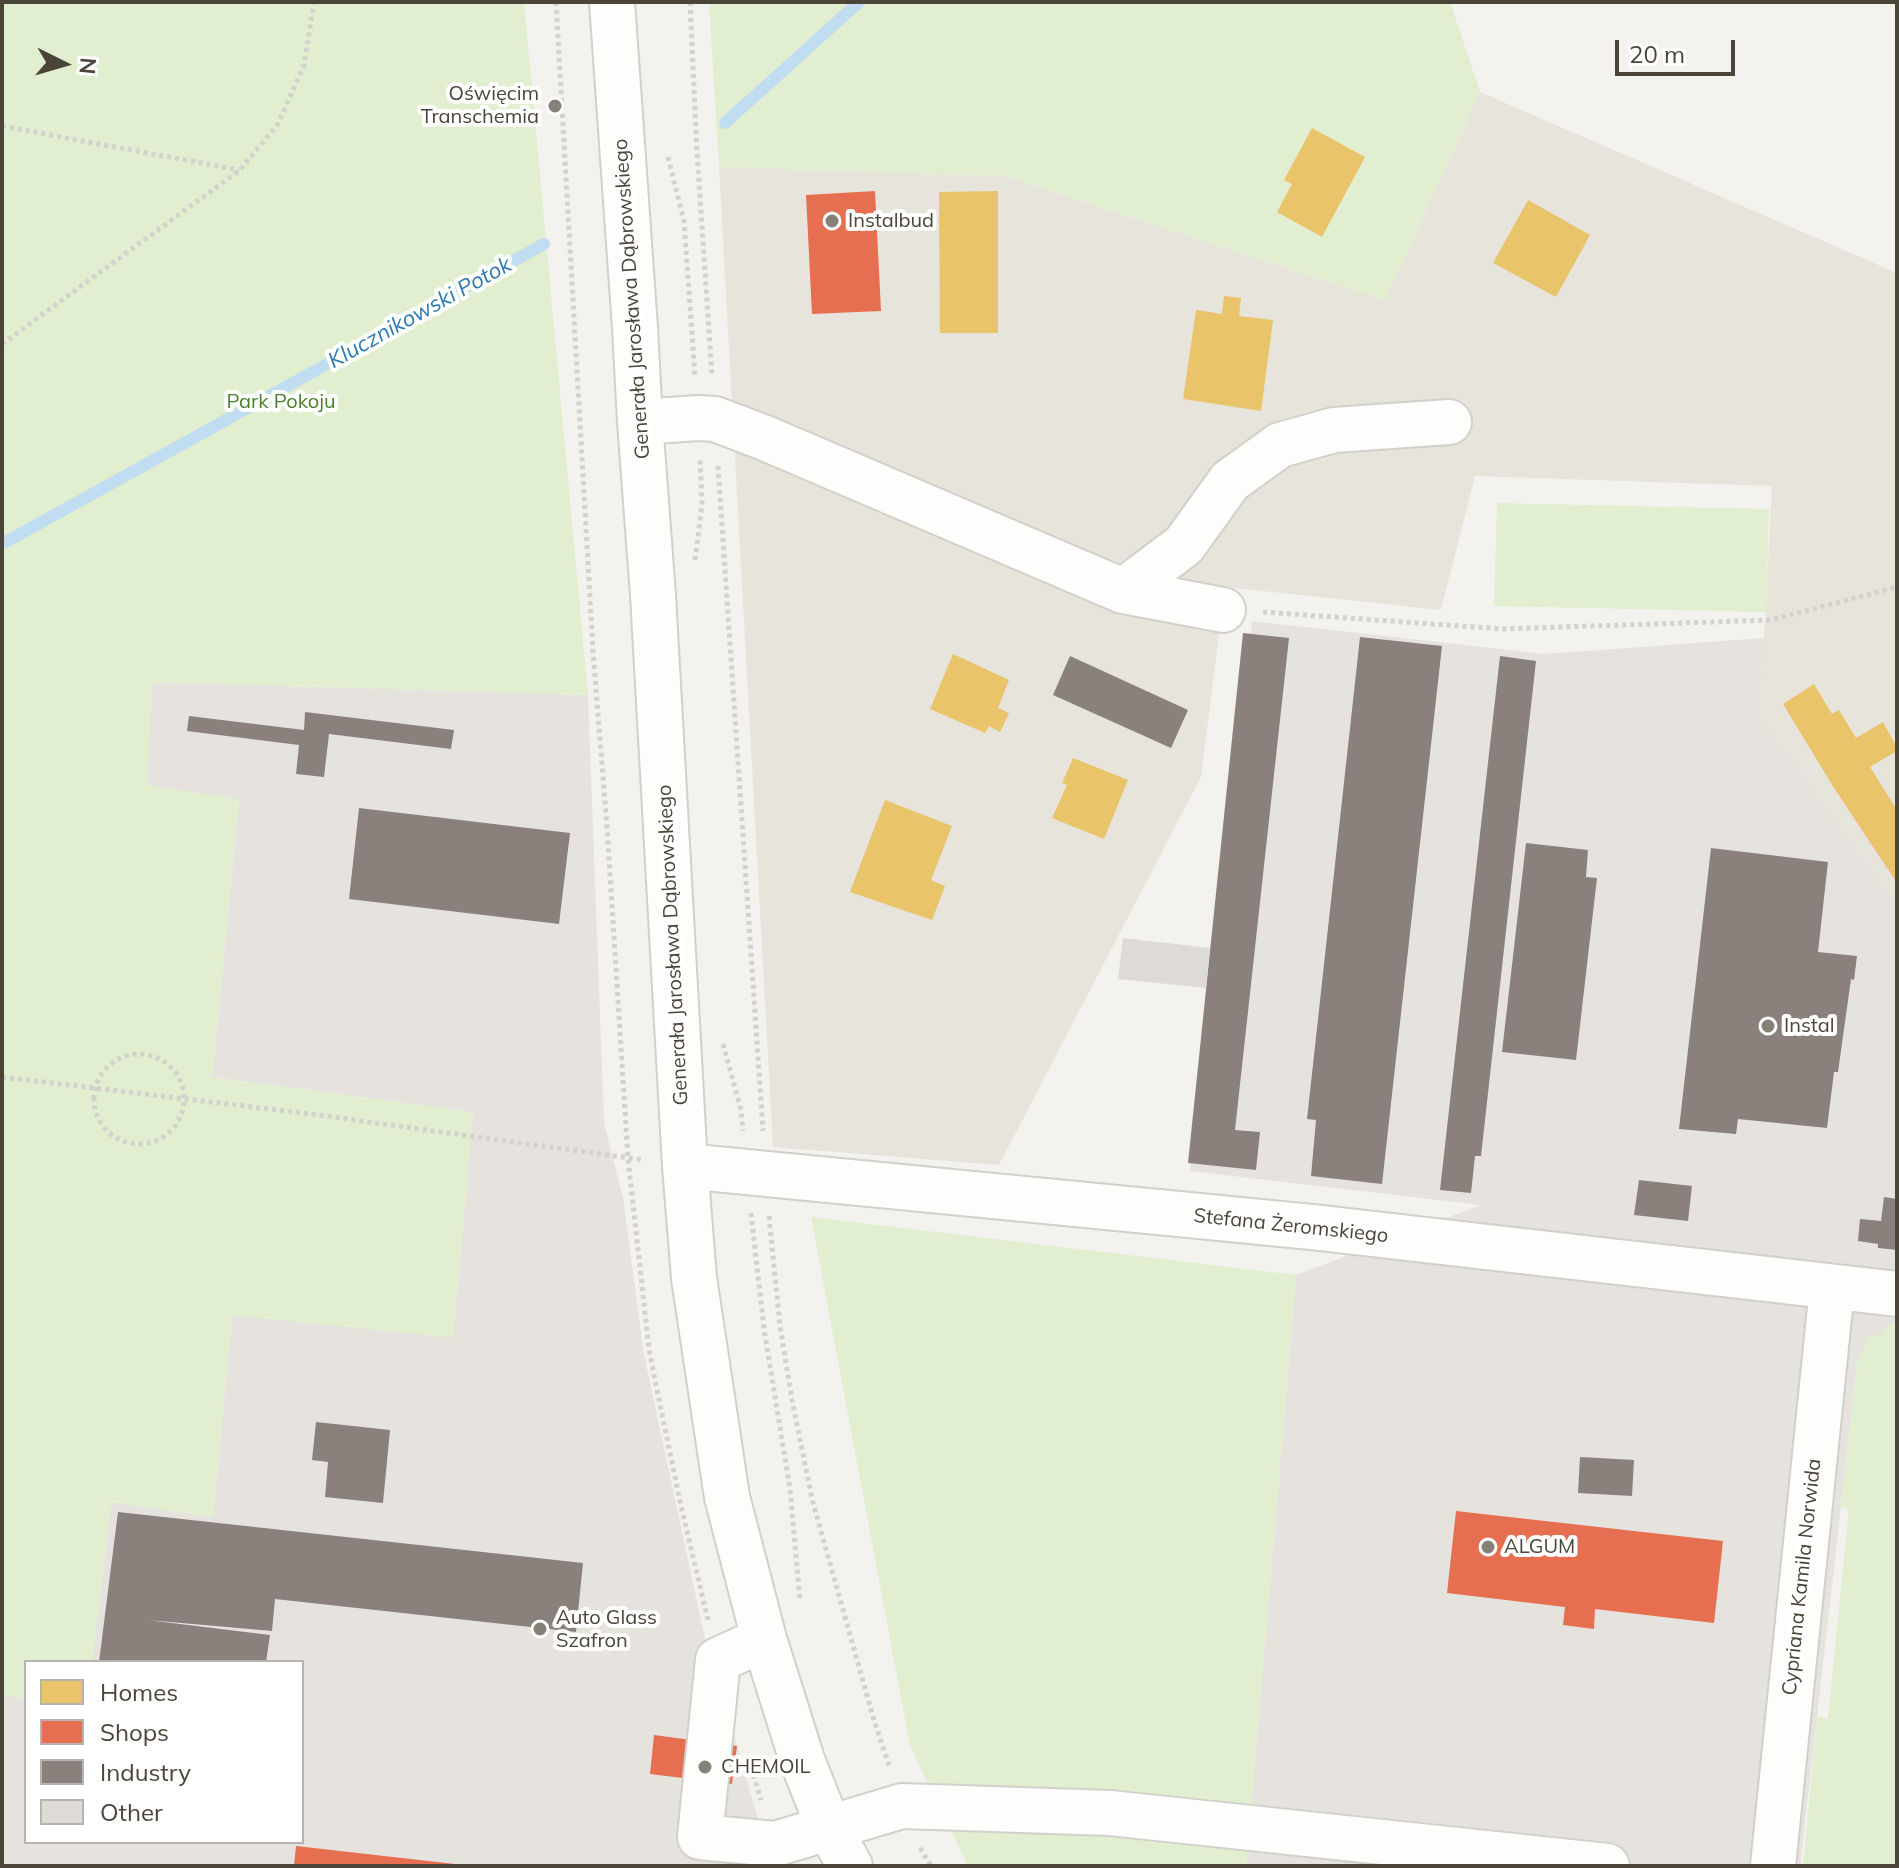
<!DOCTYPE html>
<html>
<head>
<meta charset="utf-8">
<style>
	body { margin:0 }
	#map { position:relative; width:1899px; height:1868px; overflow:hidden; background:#f4f2ee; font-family:Mulish,sans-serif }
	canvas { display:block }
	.frame { position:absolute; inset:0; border:4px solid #4b4439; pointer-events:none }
	.legend { position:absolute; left:24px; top:1660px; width:280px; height:184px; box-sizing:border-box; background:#fff; border:2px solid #b7b4b0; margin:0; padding:10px 14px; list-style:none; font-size:24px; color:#4b4439 }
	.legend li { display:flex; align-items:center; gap:16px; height:40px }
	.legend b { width:40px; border:2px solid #b7b4b0 }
	.north { position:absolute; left:24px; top:24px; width:80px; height:80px; -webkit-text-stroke:6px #fff; paint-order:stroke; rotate:95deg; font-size:22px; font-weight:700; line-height:32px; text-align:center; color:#4b4439 }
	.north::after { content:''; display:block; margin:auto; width:28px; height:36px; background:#4b4439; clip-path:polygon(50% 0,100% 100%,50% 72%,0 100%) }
	.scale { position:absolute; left:1615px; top:40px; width:120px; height:36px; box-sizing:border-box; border:4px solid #4b4439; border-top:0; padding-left:10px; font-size:24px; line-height:28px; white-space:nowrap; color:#4b4439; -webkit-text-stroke:6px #fff; paint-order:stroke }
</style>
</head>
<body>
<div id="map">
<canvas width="1899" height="1868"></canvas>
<div class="frame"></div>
<ul class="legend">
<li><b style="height:22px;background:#e9c46a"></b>Homes</li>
<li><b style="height:22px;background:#e76f51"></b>Shops</li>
<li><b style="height:22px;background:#8a817c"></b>Industry</li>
<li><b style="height:22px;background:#dedbd6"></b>Other</li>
</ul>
<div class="north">N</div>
<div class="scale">20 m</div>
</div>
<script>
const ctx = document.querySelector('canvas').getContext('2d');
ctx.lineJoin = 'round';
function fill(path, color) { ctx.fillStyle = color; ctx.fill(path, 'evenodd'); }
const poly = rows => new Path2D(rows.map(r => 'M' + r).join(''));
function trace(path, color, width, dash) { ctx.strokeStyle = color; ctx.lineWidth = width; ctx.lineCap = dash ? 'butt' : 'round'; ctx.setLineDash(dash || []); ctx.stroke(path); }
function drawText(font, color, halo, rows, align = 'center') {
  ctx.font = font + ' Mulish,sans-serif'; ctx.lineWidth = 8; ctx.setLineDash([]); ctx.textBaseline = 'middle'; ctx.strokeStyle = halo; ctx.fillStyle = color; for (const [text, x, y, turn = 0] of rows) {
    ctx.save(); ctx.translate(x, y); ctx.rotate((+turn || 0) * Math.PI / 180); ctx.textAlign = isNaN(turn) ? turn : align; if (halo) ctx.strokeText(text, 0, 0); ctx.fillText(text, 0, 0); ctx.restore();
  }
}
const residential = poly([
	[1480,92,1897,273,1897,905,1760,716,1772,486,1475,476,1441,610,1225,587,1201,777,999,1165,773,1147,719,167,1005,176,1385,300]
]);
const industrial = poly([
	[1252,621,1545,654,1764,638,1760,716,1897,905,1897,1325,1888,1326,1858,1357,1800,1866,1246,1866,1296,1275,1481,1205,1190,1171],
	[152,682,588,695,604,1123,623,1198,644,1355,704,1634,772,1866,2,1866,2,1696,26,1698,26,1842,302,1842,302,1662,92,1662,111,1502,213,1517,232,1315,453,1337,473,1112,212,1077,239,800,146,785]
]);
const green = poly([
	[2,2,524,2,588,695,152,682,147,785,239,799,212,1077,473,1112,453,1338,232,1315,213,1517,111,1502,92,1662,26,1662,26,1698,2,1696],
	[709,2,1450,2,1480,92,1385,300,1005,176,719,167],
	[1497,503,1769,509,1766,612,1494,606],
	[811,1217,1296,1275,1246,1866,968,1866,910,1746],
	[1888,1326,1897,1327,1897,1866,1803,1866,1817,1717,1828,1719,1849,1510,1841,1507,1858,1357,1864,1350,1866,1337,1876,1338]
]);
const homes = poly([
	[1312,128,1365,157,1322,237,1277,212,1292,184,1284,180],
	[998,191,998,333,940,333,939,192],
	[1528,200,1590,235,1556,297,1493,263],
	[1224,296,1241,298,1239,316,1273,320,1261,411,1183,399,1196,310,1222,314],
	[953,654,1009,680,998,708,1009,713,1000,732,989,726,985,733,930,709],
	[1814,684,1832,714,1839,710,1856,738,1883,722,1897,748,1897,751,1870,767,1897,810,1897,883,1834,788,1783,704],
	[1073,758,1128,780,1104,839,1052,818,1067,785,1062,783],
	[885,800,952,826,931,880,945,886,932,920,850,892]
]);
const shops = poly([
	[875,191,881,311,812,314,806,195],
	[1456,1511,1723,1541,1714,1623,1595,1609,1594,1629,1563,1625,1565,1607,1447,1593],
	[654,1735,737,1746,732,1784,650,1774],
	[296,1846,455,1864,455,1866,294,1866]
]);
const industry = poly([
	[1243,633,1289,638,1235,1130,1260,1132,1256,1170,1188,1163],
	[1360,637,1442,646,1382,1184,1311,1176,1316,1120,1307,1119],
	[1070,656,1188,710,1171,748,1053,695],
	[1500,656,1536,661,1481,1156,1475,1156,1471,1193,1440,1190],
	[305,712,454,730,451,749,329,734,324,777,296,774,299,745,187,731,189,716,304,730],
	[359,808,570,833,559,924,349,899],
	[1526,843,1588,850,1586,877,1597,878,1576,1060,1502,1052],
	[1711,848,1828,862,1818,952,1857,956,1854,980,1851,979,1838,1072,1834,1072,1827,1128,1738,1119,1736,1134,1679,1129],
	[1639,1180,1692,1186,1688,1221,1634,1215],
	[1884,1197,1897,1199,1897,1250,1878,1248,1878,1244,1858,1241,1860,1219,1881,1221],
	[316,1422,390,1430,383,1503,325,1497,328,1462,312,1460],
	[1580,1457,1634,1460,1632,1496,1578,1493],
	[118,1512,583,1563,576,1632,275,1599,272,1631,147,1620,270,1635,266,1662,99,1662]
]);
const stream = poly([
	[725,123,859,2],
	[2,544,544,244]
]);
const building = poly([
	[1123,938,1210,948,1206,988,1118,979]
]);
const path = poly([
	[556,2,593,651,607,827,628,1158,649,1349,655,1380,681,1506,708,1620],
	[690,2,697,152,712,376],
	[2,126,239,170],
	[668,157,684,221,695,376],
	[2,344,240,170,278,124,304,65,314,2],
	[718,466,763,1131],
	[695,560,702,505,700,458],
	[1263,612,1503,629,1771,620,1897,587],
	[723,1044,741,1110,743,1131],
	'94 1099a45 45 0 1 1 90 0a45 45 0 1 1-90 0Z',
	[2,1077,311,1114,644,1160],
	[751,1213,764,1329,790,1489,800,1600],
	[769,1216,780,1326,792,1400,812,1499,873,1717,890,1768],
	[751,1767,761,1800],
	[920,1848,931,1866]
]);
const minor = poly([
	[612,2,635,328,640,422,653,595,685,1166,694,1278,727,1497,764,1639,802,1760,829,1828,850,1866],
	[640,422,698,418,715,419,765,438,1123,591,1223,610],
	[1123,591,1184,545,1230,481,1280,445,1334,430,1449,422],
	[685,1166,1312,1227,1897,1294],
	[764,1639,718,1660,700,1837,775,1844,902,1806,1110,1813,1607,1866],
	[1773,1866,1832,1288]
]);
const markers = [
	[555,106,8,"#868178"],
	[832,221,8,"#868178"],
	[1768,1026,8,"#868178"],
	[1488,1547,8,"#868178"],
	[540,1629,8,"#868178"],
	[705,1767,8,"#868178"]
];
const poiNames = [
	["Oświęcim",539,94,"right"],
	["Transchemia",539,117,"right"],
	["Instalbud",848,221],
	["Instal",1784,1026],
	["ALGUM",1504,1547],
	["Auto Glass",556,1618],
	["Szafron",556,1641],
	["CHEMOIL",721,1767]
];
const streetNames = [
	["Generała Jarosława Dąbrowskiego",632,299,-94],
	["Generała Jarosława Dąbrowskiego",673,945,-93],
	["Stefana Żeromskiego",1291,1226,6],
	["Cypriana Kamila Norwida",1802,1577,-84]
];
const parkNames = [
	["Park Pokoju",281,402]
];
const waterNames = [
	["Klucznikowski Potok",420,313,-29]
];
fill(residential, '#e7e4dc');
fill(industrial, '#e6e2de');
fill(green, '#e1eecf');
fill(homes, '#e9c46a');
fill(shops, '#e76f51');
fill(industry, '#8a817c');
trace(stream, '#c0ddf1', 12);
fill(building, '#dedbd6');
trace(minor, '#d2d0cb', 48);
trace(path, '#d3d2cc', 5, [4, 4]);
trace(minor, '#fdfdfc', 44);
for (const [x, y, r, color] of markers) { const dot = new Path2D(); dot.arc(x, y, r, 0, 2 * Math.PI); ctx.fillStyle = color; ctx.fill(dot); trace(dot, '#fff', 3); }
drawText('20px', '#4b4439', '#fff', poiNames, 'left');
drawText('20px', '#4b4439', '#fff', streetNames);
drawText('20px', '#4a7f2a', '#fff', parkNames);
drawText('italic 22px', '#2e7ab2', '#fff', waterNames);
</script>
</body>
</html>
